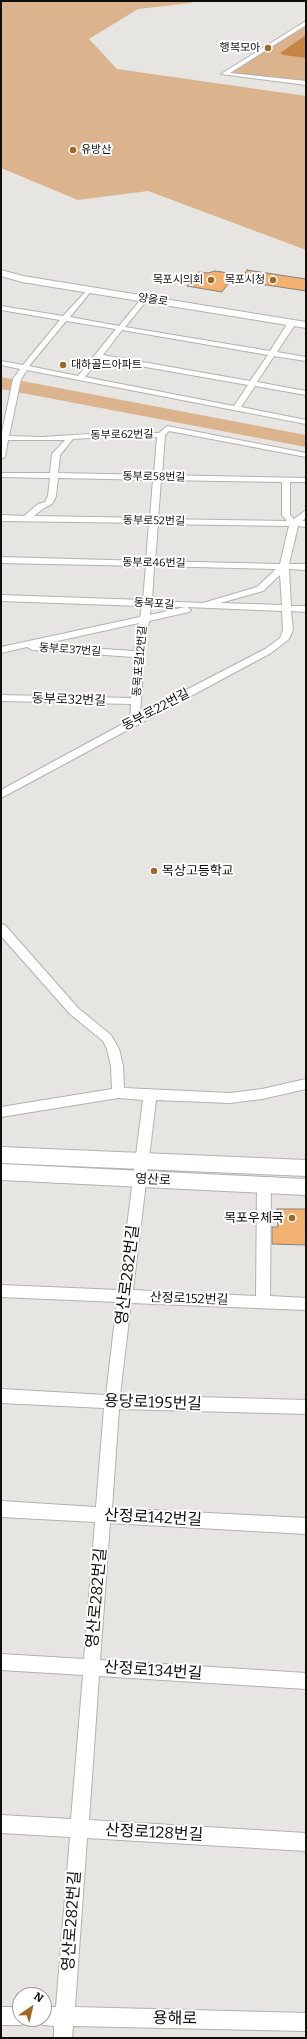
<!DOCTYPE html>
<html>
<head>
<meta charset="utf-8">
<style>
	body { margin:0 }
	#map { position:relative; width:307px; height:2039px; overflow:hidden; background:#e7e5e2; font-family:Bitter,serif }
	canvas { display:block }
	.frame { position:absolute; inset:0; border:2px solid #0f0e0d; pointer-events:none }
	.north { position:absolute; left:12px; top:1987px; width:40px; height:40px; box-sizing:border-box; background:#fff; border:1px solid #9f9f9e; border-radius:50%; rotate:34deg; font-size:11px; font-weight:700; line-height:16px; text-align:center; color:#0f0e0d }
	.north::after { content:''; display:block; margin:auto; width:14px; height:18px; background:#a06725; clip-path:polygon(50% 0,100% 100%,50% 72%,0 100%) }
</style>
</head>
<body>
<div id="map">
<canvas width="307" height="2039"></canvas>
<div class="frame"></div>
<div class="north">N</div>
</div>
<script>
const ctx = document.querySelector('canvas').getContext('2d');
ctx.lineJoin = 'round';
function fill(path, color) { ctx.fillStyle = color; ctx.fill(path, 'evenodd'); }
const poly = rows => new Path2D(rows.map(r => 'M' + r).join(''));
function trace(path, color, width, dash) { ctx.strokeStyle = color; ctx.lineWidth = width; ctx.lineCap = dash ? 'butt' : 'round'; ctx.setLineDash(dash || []); ctx.stroke(path); }
function drawText(font, color, halo, rows, align = 'center') {
  ctx.font = font + ' Bitter,"Noto Sans KR",serif'; ctx.lineWidth = 4; ctx.setLineDash([]); ctx.textBaseline = 'middle'; ctx.strokeStyle = halo; ctx.fillStyle = color; for (const [text, x, y, turn = 0] of rows) {
    ctx.save(); ctx.translate(x, y); ctx.rotate((+turn || 0) * Math.PI / 180); ctx.textAlign = isNaN(turn) ? turn : align; if (halo) ctx.strokeText(text, 0, 0); ctx.fillText(text, 0, 0); ctx.restore();
  }
}
const green = poly([
	[1,1,193,1,191,3,138,9,89,39,117,69,306,96,306,250,148,191,78,200,1,168],
	[306,26,306,82,229,73],
	[1,377,306,435,306,447,1,389]
]);
const water = poly([
	[306,35,306,58,284,55,280,53]
]);
const building = poly([
	[247,270,306,279,306,291,240,281,247,270],
	[215,271,235,274,222,292,187,286,198,272,208,273,215,271],
	[277,1209,306,1209,306,1245,272,1244,272,1227,278,1227,277,1209]
]);
const street = poly([
	[306,21,306,25,230,73,306,81,306,85,221,74,306,21],
	[89,288,92,290,70,317,119,326,142,298,144,297,148,299,125,327,270,351,289,321,296,323,277,352,306,357,306,361,274,356,257,382,306,391,306,395,255,386,241,407,306,420,306,424,27,370,21,379,9,436,42,437,105,433,159,433,167,426,306,453,306,457,169,431,165,435,162,475,306,478,306,482,290,482,290,515,294,519,306,510,306,518,302,521,306,521,306,527,298,526,289,564,306,564,306,570,289,569,291,606,306,606,306,612,291,611,293,630,289,639,271,653,1,798,1,790,130,720,131,704,1,701,1,695,131,698,134,657,32,650,27,647,1,653,1,647,140,617,142,606,1,601,1,595,143,600,146,566,1,563,1,557,146,561,149,523,1,521,1,515,24,516,38,504,45,502,48,496,50,478,1,477,1,473,50,473,52,454,65,440,8,440,5,457,1,459,1,437,13,379,20,369,1,365,1,361,23,365,60,320,1,310,1,306,63,316,89,288],
	[66,321,116,329,78,376,29,366,66,321],
	[122,330,268,355,250,381,103,355,122,330],
	[100,359,248,385,234,406,85,377,100,359],
	[105,437,157,437,154,475,58,473,60,455,73,439,105,437],
	[58,478,153,480,150,518,34,516,44,508,52,504,56,496,58,478],
	[161,480,282,482,282,515,287,521,158,519,161,480],
	[158,524,289,526,280,564,155,561,158,524],
	[154,566,276,569,257,587,203,603,152,601,154,566],
	[280,575,282,605,220,603,263,591,280,575],
	[151,606,185,607,150,615,151,606],
	[187,607,282,611,283,630,280,638,265,649,140,714,144,654,149,621,189,612,191,610,187,607],
	[139,623,135,651,39,645,139,623],
	[1,924,5,925,78,1008,111,1035,119,1049,123,1066,124,1088,230,1093,262,1089,306,1079,306,1089,262,1099,230,1103,156,1100,133,1290,256,1296,257,1185,259,1181,264,1179,269,1181,271,1185,270,1296,306,1298,306,1310,131,1303,120,1395,306,1400,306,1414,119,1409,112,1508,306,1518,306,1534,110,1523,100,1660,306,1673,306,1689,99,1676,89,1820,306,1833,306,1851,87,1838,75,2007,306,2013,306,2031,73,2026,72,2038,54,2038,54,2026,44,2025,37,2023,36,2019,44,2019,44,2007,56,2007,70,1837,1,1833,1,1815,71,1819,83,1675,1,1670,1,1654,84,1659,95,1522,1,1517,1,1501,96,1507,104,1408,1,1403,1,1389,106,1395,117,1302,1,1297,1,1285,119,1290,143,1100,118,1098,1,1117,1,1107,112,1089,111,1066,107,1049,103,1041,70,1014,1,936,1,924],
	[1,2007,20,2007,20,2019,28,2019,27,2023,20,2025,1,2025,1,2007]
]);
const secondary = poly([
	[1,270,23,276,306,322,306,328,22,282,1,276,1,270],
	[1,1147,306,1160,306,1176,1,1163,1,1147],
	[1,1164,306,1179,306,1195,1,1180,1,1164]
]);
const markers = [
	[268,48,4,"#a06725"],
	[73,150,4,"#a06725"],
	[211,280,4,"#a06725"],
	[273,280,4,"#a06725"],
	[63,365,4,"#a06725"],
	[154,871,4,"#a06725"],
	[292,1218,4,"#a06725"]
];
const farPoinames = [
	["행복모아",260,48],
	["유방산",81,150,"left"],
	["목포시의회",203,280],
	["목포시청",265,280],
	["대하골드아파트",71,365,"left"]
];
const farStreetnames = [
	["양을로",153,300,9],
	["동부로62번길",122,435,-1],
	["동부로58번길",154,477,1],
	["동부로52번길",154,521,1],
	["동부로46번길",154,563,1],
	["동목포길",154,604,4],
	["동부로37번길",70,650,4],
	["동목포길12번길",140,661,-85]
];
const streetNames = [
	["동부로32번길",69,700,2],
	["동부로22번길",156,710,-28],
	["영산로",153,1180,3],
	["산정로152번길",189,1299,2]
];
const poiNames = [
	["목상고등학교",162,871],
	["목포우체국",284,1218,"right"]
];
const nearStreetnames = [
	["영산로282번길",128,1275,-83],
	["용당로195번길",153,1403,2],
	["산정로142번길",153,1518,3],
	["영산로282번길",97,1598,-85],
	["산정로134번길",153,1671,4],
	["산정로128번길",154,1833,3],
	["영산로282번길",72,1921,-86],
	["용해로",175,2019,1]
];
fill(green, '#dbb38c');
fill(water, '#c58643');
fill(building, '#f2b16e');
trace(building, '#868381', 1);
trace(street, '#b4b1af', 2);
trace(secondary, '#b4b1af', 2);
fill(street, '#fff');
fill(secondary, '#fff');
for (const [x, y, r, color] of markers) { const dot = new Path2D(); dot.arc(x, y, r, 0, 2 * Math.PI); ctx.fillStyle = color; ctx.fill(dot); trace(dot, '#fff', 1.5); }
drawText('11px', '#0f0e0d', '#fff', farPoinames, 'right');
drawText('11px', '#0f0e0d', '#fff', farStreetnames);
drawText('13px', '#0f0e0d', '#fff', streetNames);
drawText('13px', '#0f0e0d', '#fff', poiNames, 'left');
drawText('16px', '#0f0e0d', '#fff', nearStreetnames);
</script>
</body>
</html>
